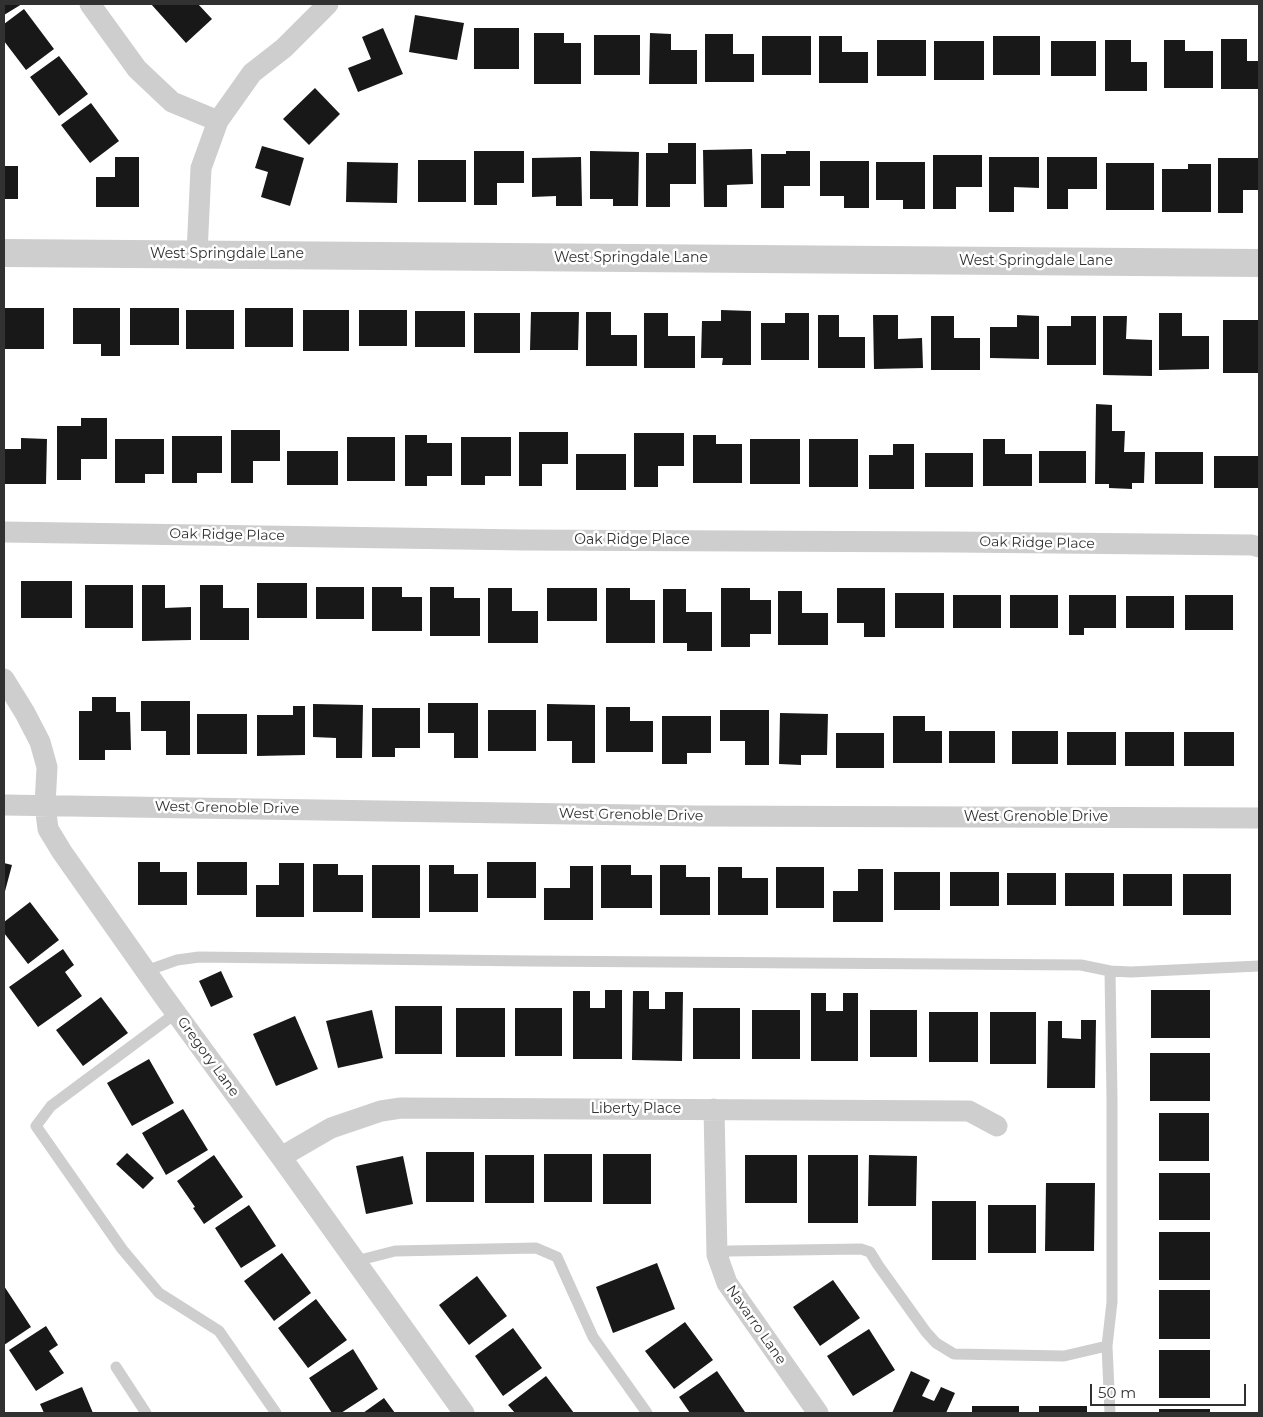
<!DOCTYPE html>
<html>
<head>
<meta charset="utf-8">
<style>
	body { margin:0 }
	#map { position:relative; width:1263px; height:1417px; overflow:hidden; background:#fff; font-family:Montserrat,sans-serif }
	canvas { display:block }
	.frame { position:absolute; inset:0; border:5px solid #313131; pointer-events:none }
	.scale { position:absolute; left:1090px; top:1384px; width:156px; height:22px; box-sizing:border-box; border:2px solid #313131; border-top:0; padding-left:6px; font-size:15px; line-height:18px; white-space:nowrap; color:#313131; -webkit-text-stroke:4px #fff; paint-order:stroke }
</style>
</head>
<body>
<div id="map">
<canvas width="1263" height="1417"></canvas>
<div class="frame"></div>
<div class="scale">50 m</div>
</div>
<script>
const ctx = document.querySelector('canvas').getContext('2d');
ctx.lineJoin = 'round';
function paint(path, color) {
  ctx.fillStyle = color;
  ctx.fill(path, 'evenodd');
}
function toPath(rows) {
  const path = new Path2D();
  for (const r of rows) {
    path.moveTo(r[0], r[1]);
    for (let i = 2; i < r.length; i += 2) path.lineTo(r[i], r[i + 1]);
  }
  return path;
}
function strokePath(path, color, width, dash) {
  ctx.strokeStyle = color;
  ctx.lineWidth = width;
  ctx.lineCap = dash ? 'butt' : 'round';
  ctx.setLineDash(dash || []);
  ctx.stroke(path);
}
function write(font, color, halo, rows, align = 'center') {
  ctx.font = font + ' Montserrat,sans-serif';
  ctx.lineWidth = 5;
  ctx.setLineDash([]);
  ctx.textBaseline = 'middle';
  ctx.strokeStyle = halo;
  ctx.fillStyle = color;
  for (const [text, x, y, turn = 0] of rows) {
    ctx.save();
    ctx.translate(x, y);
    ctx.rotate((+turn || 0) * Math.PI / 180);
    ctx.textAlign = isNaN(turn) ? turn : align;
    if (halo) ctx.strokeText(text, 0, 0);
    ctx.fillText(text, 0, 0);
    ctx.restore();
  }
}
paint(toPath([
	[4,4,22,4,4,15],
	[151,4,198,4,212,19,186,43],
	[24,9,54,49,26,70,4,41,4,24],
	[415,15,464,23,457,60,409,52],
	[383,28,403,74,358,92,348,68,371,59,362,37],
	[474,28,519,28,519,69,474,69],
	[534,33,564,33,564,43,581,43,581,84,534,84],
	[650,33,671,34,671,50,697,50,697,84,649,84],
	[705,34,733,34,733,54,754,54,754,82,705,82],
	[594,35,640,35,640,75,594,75],
	[762,36,811,36,811,75,762,75],
	[819,36,842,36,842,52,868,52,868,83,819,83],
	[993,36,1040,36,1040,75,993,75],
	[1221,39,1247,39,1247,61,1259,61,1259,89,1221,89],
	[877,40,926,40,926,76,877,76],
	[1105,40,1131,40,1131,62,1147,62,1147,91,1105,91],
	[1164,40,1185,40,1185,51,1213,51,1213,88,1164,88],
	[934,41,984,41,984,80,934,80],
	[1051,41,1096,41,1096,76,1051,76],
	[59,56,88,94,59,116,30,77],
	[315,88,340,114,309,145,283,119],
	[91,103,119,141,90,163,61,125],
	[668,143,696,143,696,184,670,184,670,207,646,207,646,153,668,153],
	[262,146,304,158,290,206,261,197,268,172,255,168],
	[752,149,753,184,727,185,727,207,704,207,703,150],
	[474,151,524,151,524,183,497,183,497,205,474,205],
	[590,151,639,152,638,206,613,206,613,199,590,199],
	[786,151,810,151,810,186,784,186,784,208,761,208,761,154,786,154],
	[933,155,982,155,982,187,956,187,956,209,933,209],
	[115,157,139,157,139,207,96,207,96,177,115,177],
	[581,157,582,206,556,206,556,196,532,197,532,158],
	[989,157,1039,157,1039,188,1014,187,1014,212,989,212],
	[1047,157,1097,157,1097,189,1068,189,1068,209,1047,209],
	[1218,158,1259,158,1259,190,1243,190,1243,213,1218,213],
	[418,160,466,160,466,202,418,202],
	[820,161,869,161,869,208,844,208,844,196,820,196],
	[347,162,398,163,397,203,346,202],
	[876,162,925,162,925,209,903,209,903,200,876,200],
	[1106,163,1154,163,1154,210,1106,210],
	[1188,164,1211,164,1211,212,1162,212,1162,169,1188,169],
	[4,166,18,166,18,199,4,199],
	[4,308,44,308,44,349,4,349],
	[73,308,120,308,120,356,101,356,101,344,73,344],
	[130,308,179,308,179,345,130,345],
	[245,308,293,308,293,347,245,347],
	[186,310,234,310,234,349,186,349],
	[303,310,349,310,349,351,303,351],
	[359,310,407,310,407,346,359,346],
	[721,310,751,311,751,365,722,365,723,358,701,358,702,321,721,321],
	[415,311,465,311,465,347,415,347],
	[531,312,579,312,578,350,530,350],
	[586,312,611,312,611,335,637,335,637,366,586,366],
	[474,313,520,313,520,353,474,353],
	[644,313,668,313,668,336,695,336,695,368,644,368],
	[785,313,809,313,809,360,761,360,761,323,785,323],
	[1159,313,1182,313,1182,336,1209,336,1209,369,1159,370],
	[818,315,839,315,839,337,865,337,865,368,818,368],
	[873,315,898,315,898,339,922,338,923,368,874,369],
	[1017,315,1039,316,1039,359,990,358,990,327,1017,327],
	[931,316,954,316,954,338,980,338,980,370,931,370],
	[1071,316,1096,316,1096,365,1047,365,1047,326,1071,326],
	[1103,316,1127,316,1126,339,1152,340,1152,376,1103,375],
	[1223,320,1259,320,1259,373,1223,373],
	[1096,404,1112,405,1112,431,1125,431,1124,452,1145,452,1144,483,1132,483,1132,489,1109,488,1109,484,1095,484],
	[81,418,107,418,107,459,81,459,81,480,57,480,57,426,81,426],
	[231,430,280,430,280,461,253,461,253,483,231,483],
	[519,432,568,432,568,464,542,464,542,486,519,486],
	[634,433,684,433,684,466,658,466,658,487,634,487],
	[405,435,427,435,427,443,452,443,452,476,427,476,427,486,405,486],
	[693,435,716,435,716,444,742,444,742,483,693,483],
	[172,436,222,436,222,473,197,473,197,483,172,483],
	[347,437,395,437,395,481,347,481],
	[461,437,511,437,511,476,485,476,485,485,461,485],
	[21,438,47,439,46,484,4,484,4,449,21,449],
	[115,439,164,439,164,474,145,474,145,483,115,483],
	[750,439,800,439,800,484,750,484],
	[809,439,858,439,858,487,809,487],
	[983,439,1005,439,1005,454,1032,454,1032,486,983,486],
	[893,444,914,444,914,489,869,489,869,455,893,455],
	[287,451,338,451,338,485,287,485],
	[1039,451,1086,451,1086,483,1039,483],
	[1155,452,1203,452,1203,484,1155,484],
	[925,453,973,453,973,487,925,487],
	[576,454,626,454,626,490,576,490],
	[1214,456,1259,456,1259,488,1214,488],
	[21,581,72,581,72,618,21,618],
	[257,583,307,583,307,618,257,618],
	[85,585,133,585,133,628,85,628],
	[142,585,165,585,165,608,191,607,191,640,142,641],
	[200,585,223,585,223,608,249,608,249,640,200,640],
	[316,587,364,587,364,619,316,619],
	[372,587,402,587,402,597,422,597,422,631,372,631],
	[430,587,454,587,454,598,480,598,480,636,430,636],
	[488,588,512,588,512,611,538,611,538,643,488,643],
	[547,588,597,588,597,621,547,621],
	[606,588,630,588,630,600,655,600,655,643,606,643],
	[721,588,750,588,750,600,771,600,771,634,750,634,750,647,721,647],
	[837,588,885,588,885,637,864,637,864,623,837,623],
	[663,589,686,589,686,612,712,612,712,651,687,651,687,643,663,643],
	[778,591,802,591,802,613,828,613,828,645,778,645],
	[895,593,944,593,944,628,895,628],
	[953,595,1001,595,1001,628,953,628],
	[1010,595,1058,595,1058,628,1010,628],
	[1069,595,1116,595,1116,628,1084,628,1084,635,1069,635],
	[1185,595,1233,595,1233,630,1185,630],
	[1126,596,1174,596,1174,628,1126,628],
	[92,697,116,697,116,712,130,712,131,750,105,750,105,760,79,760,79,711,92,711],
	[141,701,190,701,190,755,166,755,166,731,141,731],
	[428,703,478,703,478,758,454,758,454,733,428,733],
	[313,704,363,705,362,758,336,758,336,738,313,737],
	[547,704,595,705,595,763,572,763,572,741,547,741],
	[293,706,305,706,305,755,257,756,257,715,293,715],
	[606,707,630,707,630,721,653,721,653,752,606,752],
	[372,708,420,708,420,748,395,748,395,757,372,757],
	[488,710,536,710,536,751,488,751],
	[720,710,769,710,769,765,745,765,745,741,720,741],
	[780,713,828,714,827,755,801,755,801,765,779,764],
	[197,714,247,714,247,754,197,754],
	[662,716,711,716,711,753,687,753,687,764,662,764],
	[893,716,925,716,925,731,942,731,942,763,893,763],
	[949,731,995,731,995,763,949,763],
	[1012,731,1058,731,1058,764,1012,764],
	[1067,732,1116,732,1116,765,1067,765],
	[1125,732,1174,732,1174,766,1125,766],
	[1184,732,1234,732,1234,766,1184,766],
	[836,733,884,733,884,768,836,768],
	[138,862,160,862,160,872,187,872,187,905,138,905],
	[197,862,247,862,247,895,197,895],
	[487,862,536,862,536,898,487,898],
	[4,863,12,865,4,895],
	[279,863,304,863,304,917,256,917,256,885,279,885],
	[313,864,338,864,338,875,363,875,363,912,313,912],
	[372,865,420,865,420,918,372,918],
	[429,865,454,865,454,874,478,874,478,912,429,912],
	[601,865,631,865,631,875,652,875,652,908,601,908],
	[660,865,686,865,686,877,710,877,710,915,660,915],
	[570,866,593,866,593,920,544,920,544,888,570,888],
	[718,867,742,867,742,878,768,878,768,915,718,915],
	[776,867,824,867,824,908,776,908],
	[858,869,883,869,883,922,833,922,833,891,858,891],
	[894,872,940,872,940,910,894,910],
	[950,872,999,872,999,906,950,906],
	[1007,873,1056,873,1056,905,1007,905],
	[1065,873,1114,873,1114,906,1065,906],
	[1123,874,1172,874,1172,906,1123,906],
	[1183,874,1231,874,1231,915,1183,915],
	[30,902,59,940,28,964,4,933,4,922],
	[63,949,74,965,65,972,82,996,38,1027,9,987],
	[221,971,233,997,211,1007,199,981],
	[605,990,622,990,622,1059,573,1059,573,991,590,991,590,1008,605,1008],
	[1151,990,1210,990,1210,1038,1151,1038],
	[633,991,649,991,649,1009,665,1009,665,992,683,992,682,1061,632,1060],
	[811,993,826,993,826,1011,843,1011,843,993,858,993,858,1061,811,1061],
	[101,997,128,1033,83,1066,56,1030],
	[395,1006,442,1006,442,1054,395,1054],
	[456,1008,505,1008,505,1057,456,1057],
	[515,1008,562,1008,562,1056,515,1056],
	[693,1008,740,1008,740,1059,693,1059],
	[372,1010,383,1058,338,1068,326,1021],
	[752,1010,800,1010,800,1059,752,1059],
	[870,1010,917,1010,917,1057,870,1057],
	[929,1012,978,1012,978,1062,929,1062],
	[990,1012,1036,1012,1036,1064,990,1064],
	[295,1016,318,1069,276,1086,253,1034],
	[1081,1020,1096,1020,1095,1088,1047,1088,1048,1021,1062,1021,1062,1038,1081,1039],
	[1150,1053,1210,1053,1210,1101,1150,1101],
	[149,1059,174,1103,132,1126,107,1083],
	[183,1109,208,1150,166,1175,142,1133],
	[1159,1113,1209,1113,1209,1161,1159,1161],
	[426,1152,474,1152,474,1202,426,1202],
	[127,1153,154,1178,143,1189,116,1164],
	[544,1154,592,1154,592,1202,544,1202],
	[603,1154,651,1154,651,1204,603,1204],
	[214,1155,243,1197,204,1224,193,1208,195,1207,177,1181],
	[485,1155,534,1155,534,1203,485,1203],
	[745,1155,797,1155,797,1203,745,1203],
	[808,1155,858,1155,858,1223,808,1223],
	[869,1155,917,1156,916,1206,868,1206],
	[403,1156,413,1204,366,1214,356,1166],
	[1159,1173,1210,1173,1210,1220,1159,1220],
	[1046,1183,1095,1183,1094,1251,1045,1251],
	[932,1201,976,1201,976,1260,932,1260],
	[249,1205,276,1246,241,1268,215,1228],
	[988,1205,1036,1205,1036,1253,988,1253],
	[1159,1232,1210,1232,1210,1280,1159,1280],
	[282,1253,311,1293,274,1321,244,1281],
	[657,1263,675,1309,613,1333,596,1287],
	[477,1276,507,1316,469,1345,439,1305],
	[833,1280,860,1318,820,1346,793,1307],
	[4,1286,31,1327,4,1345],
	[1159,1290,1210,1290,1210,1339,1159,1339],
	[316,1299,347,1340,308,1368,278,1328],
	[685,1322,713,1360,674,1389,645,1351],
	[46,1326,58,1345,49,1351,64,1373,36,1391,9,1350],
	[513,1328,542,1368,503,1396,475,1356],
	[869,1329,895,1370,853,1396,827,1356],
	[353,1349,378,1389,341,1413,332,1413,309,1378],
	[1159,1350,1210,1350,1210,1398,1159,1398],
	[717,1371,745,1412,743,1413,690,1413,679,1397],
	[911,1371,930,1380,922,1396,934,1401,941,1387,955,1393,946,1413,892,1413],
	[546,1376,574,1413,515,1413,508,1405],
	[82,1387,93,1413,44,1413,40,1404],
	[384,1398,395,1413,363,1413],
	[972,1406,1019,1406,1019,1413,972,1413],
	[1039,1406,1087,1406,1087,1413,1039,1413],
	[1159,1409,1210,1409,1210,1413,1159,1413]
]), '#181818');
strokePath(toPath([
	[146,971,177,960,199,957,529,961,1081,965,1110,971],
	[176,1013,51,1106,36,1126,122,1249,159,1293,219,1331,276,1413],
	[717,1255,729,1251,861,1249,870,1252,878,1265,926,1332,936,1343,954,1354,1064,1356,1107,1346,1112,1302,1112,1099,1110,971,1131,972,1259,966],
	[356,1261,395,1251,536,1248,557,1257,593,1337,647,1413],
	[1107,1346,1110,1413],
	[116,1367,146,1413]
]), '#cecece', 11);
strokePath(toPath([
	[90,4,137,69,172,102,218,121],
	[197,254,201,168,218,121,252,73,284,48,328,4],
	[4,532,524,540,954,542,1252,545,1259,547],
	[4,679,25,713,40,742,47,767,45,805,48,829,62,852,162,994,281,1157,464,1413],
	[4,805,698,816,1259,818],
	[714,1109,717,1255,727,1283,818,1413],
	[281,1157,331,1128,381,1111,401,1108,969,1111,997,1126]
]), '#cecece', 21);
strokePath(toPath([
	[4,253,1259,263]
]), '#cecece', 28);
write('14px', '#313131', '#fff', [
	["West Springdale Lane",227,254],
	["West Springdale Lane",631,258],
	["West Springdale Lane",1036,261],
	["Oak Ridge Place",227,535,1],
	["Oak Ridge Place",632,540],
	["Oak Ridge Place",1037,543,1],
	["West Grenoble Drive",227,808,1],
	["West Grenoble Drive",631,815,1],
	["West Grenoble Drive",1036,817],
	["Gregory Lane",208,1057,54],
	["Liberty Place",636,1109],
	["Navarro Lane",756,1325,55]
]);
</script>
</body>
</html>
